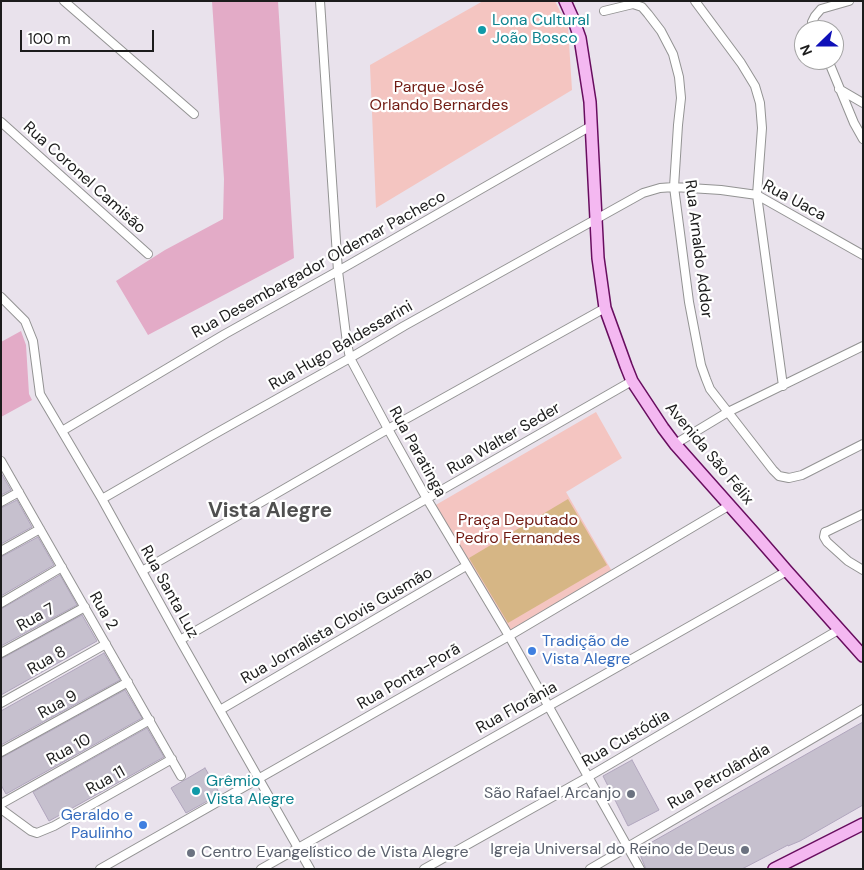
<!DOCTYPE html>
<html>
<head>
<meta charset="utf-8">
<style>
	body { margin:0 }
	#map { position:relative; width:864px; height:870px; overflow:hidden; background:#e9e2ec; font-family:"DM Sans",sans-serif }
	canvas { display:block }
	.frame { position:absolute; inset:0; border:2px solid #1c1c1c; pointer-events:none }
	.north { position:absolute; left:794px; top:20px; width:50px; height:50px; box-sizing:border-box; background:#fff; border:1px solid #a4a4a4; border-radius:50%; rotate:248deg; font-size:14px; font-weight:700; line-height:20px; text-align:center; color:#1c1c1c }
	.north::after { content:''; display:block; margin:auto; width:18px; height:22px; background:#0f10b8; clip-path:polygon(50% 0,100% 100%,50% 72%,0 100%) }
	.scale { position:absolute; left:20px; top:30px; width:134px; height:22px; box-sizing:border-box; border:2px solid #1c1c1c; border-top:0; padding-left:6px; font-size:15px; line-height:18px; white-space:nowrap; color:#1c1c1c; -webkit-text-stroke:4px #fff; paint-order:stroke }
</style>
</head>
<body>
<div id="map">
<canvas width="864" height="870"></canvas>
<div class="frame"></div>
<div class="north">N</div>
<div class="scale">100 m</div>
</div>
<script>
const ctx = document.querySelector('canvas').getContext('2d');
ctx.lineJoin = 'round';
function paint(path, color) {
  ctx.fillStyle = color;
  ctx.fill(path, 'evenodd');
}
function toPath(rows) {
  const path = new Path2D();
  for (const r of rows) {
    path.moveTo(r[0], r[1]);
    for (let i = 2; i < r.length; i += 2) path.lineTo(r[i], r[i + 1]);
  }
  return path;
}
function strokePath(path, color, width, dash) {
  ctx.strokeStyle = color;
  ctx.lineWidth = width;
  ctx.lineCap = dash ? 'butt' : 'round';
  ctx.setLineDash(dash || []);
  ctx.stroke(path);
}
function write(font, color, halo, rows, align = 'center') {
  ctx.font = font + ' "DM Sans",sans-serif';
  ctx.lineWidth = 4.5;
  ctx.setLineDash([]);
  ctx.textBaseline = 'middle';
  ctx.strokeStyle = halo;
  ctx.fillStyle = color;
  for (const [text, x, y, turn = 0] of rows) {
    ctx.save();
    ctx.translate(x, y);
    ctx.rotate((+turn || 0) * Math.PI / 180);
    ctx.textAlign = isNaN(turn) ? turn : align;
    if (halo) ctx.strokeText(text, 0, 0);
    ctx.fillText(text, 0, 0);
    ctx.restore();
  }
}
paint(toPath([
	[212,1,278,1,294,258,148,335,116,281,165,250,223,219,224,179],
	[21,331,26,345,29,394,32,400,1,417,1,342]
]), '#e3abc7');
paint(toPath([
	[483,1,555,1,568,27,572,90,376,208,370,65],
	[596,412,622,458,566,492,613,573,509,632,434,506]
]), '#f4c5c1');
paint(toPath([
	[568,499,607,565,508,623,469,558]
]), '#d6b685');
const building = toPath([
	[1,473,11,490,1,495,1,473],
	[17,500,32,527,1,544,1,508,17,500],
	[38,537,54,565,1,596,1,557,38,537],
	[60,575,77,605,1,646,1,609,60,575],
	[82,615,97,641,1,695,1,659,82,615],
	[104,653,120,680,1,745,1,711,104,653],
	[125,690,142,718,6,794,1,785,1,758,125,690],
	[863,722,863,805,800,841,788,846,788,845,742,869,646,869,641,857,641,851,645,846,863,722],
	[147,728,164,757,49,821,33,792,147,728],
	[632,760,659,810,628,826,603,776,632,760],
	[205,768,220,794,186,813,171,788,205,768]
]);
paint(building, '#c6c0ce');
strokePath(building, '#b0a5bd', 1);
const street = toPath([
	[64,1,194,114],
	[320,1,338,271,347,343,350,358,388,429,427,499,509,636,640,869],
	[695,1,741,63,755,86,760,103,762,128,757,195,783,386],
	[604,11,633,4,642,7,648,14,661,31,673,54,679,77,681,98,678,125,674,187,689,302,701,365,706,379,710,389,773,470,779,476,789,478,802,475,863,444],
	[814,30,812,22,815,16,821,9,849,1],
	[828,60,854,123,863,139],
	[839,89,863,103],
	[1,122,148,254],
	[1,297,25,321,33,341,40,394,102,499,180,640,310,869],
	[62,431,225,334,338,271,591,126],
	[675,444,728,412,863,346],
	[1,461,181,776],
	[102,499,211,436,350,358,404,326,643,193,660,188,674,187,721,190,757,195,863,255],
	[1,502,19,492],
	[863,514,828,531,825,532,824,537,827,542,848,561,863,570],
	[1,551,40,529],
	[142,571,388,429,605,308],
	[1,603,62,567],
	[180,640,632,381],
	[1,653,85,607],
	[1,703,106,644],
	[220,710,466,566],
	[1,752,128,682],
	[1,804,150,720],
	[1,809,31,831,37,833,54,826,172,759],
	[100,869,509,636,730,505],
	[261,869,787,571],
	[424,869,588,777,840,629],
	[590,869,863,709]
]);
const secondary = toPath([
	[565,1,574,21,580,38,590,102,598,258,605,308,626,366,632,381,663,428,675,444,754,533,787,571,863,656],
	[774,869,863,824]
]);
strokePath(street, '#939393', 10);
strokePath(secondary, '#680d5f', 14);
strokePath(street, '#fff', 8);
strokePath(secondary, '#f4b8f1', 11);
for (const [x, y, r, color] of [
	[482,30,5,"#0f9aa8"],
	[532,651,5,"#3f7fe0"],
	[196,791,5,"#0f9aa8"],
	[631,794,5,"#6b7280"],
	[143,825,5,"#3f7fe0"],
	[745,850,5,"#6b7280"],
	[191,853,5,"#6b7280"]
]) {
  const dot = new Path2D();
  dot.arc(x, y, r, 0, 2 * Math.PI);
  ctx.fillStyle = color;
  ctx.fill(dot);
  strokePath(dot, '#fff', 2);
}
write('16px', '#0d838f', '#fff', [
	["Lona Cultural",492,21],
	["João Bosco",492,39],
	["Grêmio",206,782],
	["Vista Alegre",206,800]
], 'left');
write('16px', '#701b13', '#fff', [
	["Parque José",439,88],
	["Orlando Bernardes",439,106],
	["Praça Deputado",518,521],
	["Pedro Fernandes",518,539]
]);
write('16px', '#1c1c1c', '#fff', [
	["Rua Coronel Camisão",84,178,42],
	["Rua Uaca",794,201,28],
	["Rua Arnaldo Addor",698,249,83],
	["Rua Desembargador Oldemar Pacheco",319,265,-29],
	["Rua Hugo Baldessarini",341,346,-30],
	["Rua Walter Seder",504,439,-30],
	["Rua Paratinga",417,452,61],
	["Avenida São Félix",709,454,50],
	["Rua Santa Luz",169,592,61],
	["Rua 2",103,611,60],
	["Rua 7",36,618,-29],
	["Rua Jornalista Clovis Gusmão",337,626,-30],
	["Rua 8",47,661,-30],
	["Rua Ponta-Porã",409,677,-30],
	["Rua 9",58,705,-29],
	["Rua Florânia",517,708,-29],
	["Rua Custódia",626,739,-30],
	["Rua 10",69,750,-29],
	["Rua Petrolândia",719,777,-30],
	["Rua 11",106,781,-29]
]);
write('16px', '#366cbe', '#fff', [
	["Tradição de",542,642],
	["Vista Alegre",542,660],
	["Geraldo e",133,816,"right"],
	["Paulinho",133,834,"right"]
], 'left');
write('16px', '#5b616d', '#fff', [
	["São Rafael Arcanjo",621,794],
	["Igreja Universal do Reino de Deus",735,850],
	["Centro Evangelístico de Vista Alegre",201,853,"left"]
], 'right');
write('bold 21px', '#4f4f4f', '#fff', [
	["Vista Alegre",270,511]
]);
</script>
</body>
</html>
